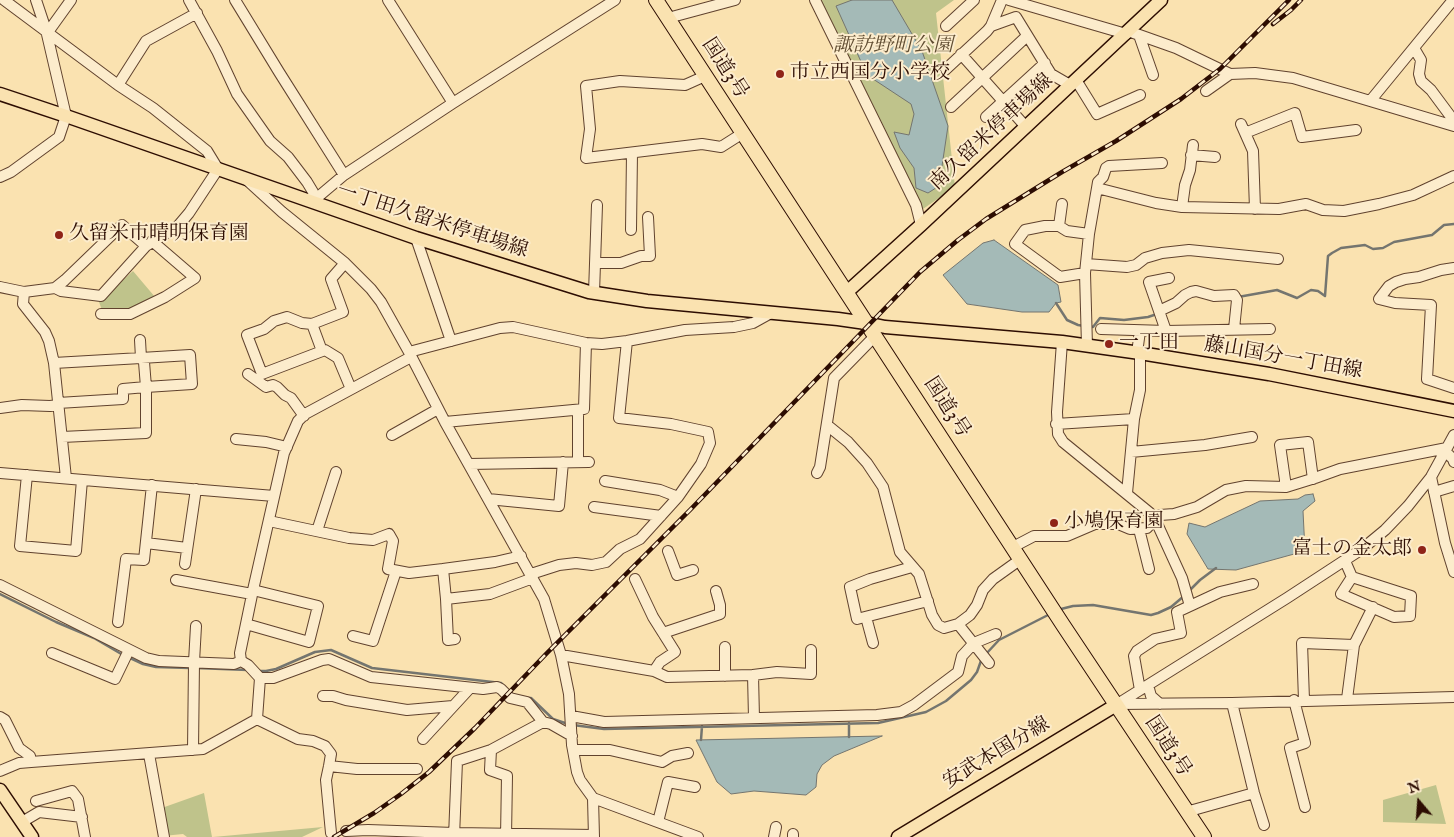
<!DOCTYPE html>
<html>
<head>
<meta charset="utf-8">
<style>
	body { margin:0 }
	#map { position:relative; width:1454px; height:837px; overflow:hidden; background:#fae2b0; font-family:"IM FELL English",serif }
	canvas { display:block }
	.north { position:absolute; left:1394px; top:777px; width:50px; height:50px; -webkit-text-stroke:4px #fceccc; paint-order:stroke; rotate:342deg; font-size:14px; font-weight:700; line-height:20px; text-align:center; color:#2d0d02 }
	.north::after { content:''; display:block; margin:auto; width:18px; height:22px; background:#2d0d02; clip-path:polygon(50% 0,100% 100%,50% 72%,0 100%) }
</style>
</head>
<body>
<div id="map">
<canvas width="1454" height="837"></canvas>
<div class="north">N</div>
</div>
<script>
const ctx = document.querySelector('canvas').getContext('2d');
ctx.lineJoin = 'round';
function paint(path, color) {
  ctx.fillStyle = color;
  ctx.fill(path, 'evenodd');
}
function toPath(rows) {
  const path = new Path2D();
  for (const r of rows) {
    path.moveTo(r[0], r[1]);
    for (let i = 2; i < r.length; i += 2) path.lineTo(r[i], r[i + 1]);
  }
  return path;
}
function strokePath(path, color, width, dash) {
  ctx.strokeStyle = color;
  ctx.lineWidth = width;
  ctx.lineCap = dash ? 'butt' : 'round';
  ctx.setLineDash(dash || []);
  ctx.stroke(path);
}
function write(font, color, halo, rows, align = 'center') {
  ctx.font = font + ' "IM FELL English","Noto Serif JP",serif';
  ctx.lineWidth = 4;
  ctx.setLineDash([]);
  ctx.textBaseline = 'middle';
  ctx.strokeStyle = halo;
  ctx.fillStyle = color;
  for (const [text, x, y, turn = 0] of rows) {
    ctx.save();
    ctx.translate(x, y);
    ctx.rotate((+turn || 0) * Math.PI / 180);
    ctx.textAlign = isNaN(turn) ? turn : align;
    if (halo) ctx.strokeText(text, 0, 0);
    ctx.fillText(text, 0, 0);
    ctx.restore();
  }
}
paint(toPath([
	[819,0,954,0,936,13,955,187,920,211],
	[133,271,155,297,128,311,102,310,99,302],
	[1436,785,1446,824,1383,822,1383,800],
	[204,793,212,837,187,837,183,834,163,836,159,809],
	[323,827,302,837,213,837]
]), '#bfc38b');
const water = toPath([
	[852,0,892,0,922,51,948,126,939,186,928,193,916,188,914,168,900,148,894,132,909,135,914,114,911,104,867,75,836,6,852,0],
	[994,240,1058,285,1061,302,1056,303,1049,312,1022,312,967,304,943,275,983,243,994,240],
	[1313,494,1315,501,1303,511,1305,551,1236,570,1208,569,1187,534,1189,523,1205,527,1260,501,1298,499,1305,495,1313,494],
	[882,736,834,756,822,765,817,774,816,787,806,795,754,791,731,794,717,782,696,740,882,736]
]);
paint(water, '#a4bab7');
strokePath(water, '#74756f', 1);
strokePath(toPath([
	[1238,297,1277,290,1297,298,1311,290,1318,291,1325,296,1328,256,1332,253,1341,248,1365,245,1373,249,1383,248,1394,242,1432,235,1444,225,1454,224],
	[1056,303,1067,320,1078,325,1084,326],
	[1089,326,1093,327,1100,318,1124,320,1148,317,1157,314],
	[1188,592,1200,580,1216,568],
	[0,594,56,622,94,638,123,655],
	[1057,610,1073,606,1093,605,1151,615,1158,613,1171,607,1184,596],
	[986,654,999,640,1050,614],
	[128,657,143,664,156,667,190,668],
	[196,668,248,670],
	[258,671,266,671,276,669,315,652,331,650,372,668,501,683,503,685],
	[528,698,531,698,553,719,568,724],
	[573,725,604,729,878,723,926,712,946,701,971,680,977,672,982,658],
	[849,737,849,723],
	[701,740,702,726]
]), '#74756f', 2.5);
const minor = toPath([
	[189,0,217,51,237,94,270,141,288,157,307,182,313,192,312,202],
	[235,0,279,72,344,175],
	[388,0,453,103],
	[815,0,916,205,921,225],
	[1009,0,1126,34],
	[668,18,735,0],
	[946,26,974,0],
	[991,26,1016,17,1051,74,1070,85],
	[1128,31,1176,48,1230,74,1255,73,1293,78,1454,126],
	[48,32,71,0],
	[1139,35,1153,75],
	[1414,48,1421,60,1419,74,1421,81,1431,90,1454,121],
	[961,54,1026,127],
	[945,70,987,31,991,26,1002,0],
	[705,76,685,85,620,81,586,86,590,129,586,158,702,144,721,147,743,133],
	[1076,80,1097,114,1140,95],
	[118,85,146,41,197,13],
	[1206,91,1230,74],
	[1371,100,1453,0],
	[951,107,1027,36],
	[986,117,1045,63],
	[1241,124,1253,151,1255,209],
	[1245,133,1295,113,1302,137,1356,130],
	[1191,155,1215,157],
	[0,177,11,172,59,137,66,116,46,30,36,0],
	[248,181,282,212,345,263,371,289,381,302,409,352,445,422,544,599,561,655,569,694,572,745,577,772,580,780,593,798,698,837],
	[1097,188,1098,182,1103,177,1106,168,1109,166,1162,163],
	[312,202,344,175,453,103,615,0],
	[1182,207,1185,185,1190,170,1193,145],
	[1059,226,1062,204],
	[631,230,632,153],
	[416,238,451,341],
	[345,263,331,279,343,312,312,324,302,323,287,317,274,321,264,329,247,335,262,374,325,350,338,358,351,389],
	[595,263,621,263,641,256,650,256,648,217],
	[1086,264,1127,267,1136,265,1145,258,1162,253,1189,250,1278,259],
	[1454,268,1441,270,1419,277,1405,279,1396,282,1389,286,1379,299,1395,303,1431,305,1427,379,1454,388],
	[1085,273,1060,277,1015,244,1025,230,1045,226,1059,226,1067,231,1089,234],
	[0,287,24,292,55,288,61,291,101,296,146,246,178,226,189,213,218,169,207,151,153,108,118,85,4,0],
	[55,288,65,280,122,225,146,246],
	[24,292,23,304,45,332,49,341,54,363,66,478],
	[594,293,597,205],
	[1159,311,1176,303,1185,295,1191,292,1196,291,1214,296,1234,295,1237,300,1234,329],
	[101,314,130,314,165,297,195,278,152,241],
	[312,324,322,351],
	[1101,329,1166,331,1270,329],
	[1166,331,1149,282,1169,278],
	[1062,342,1057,412,1058,434,1063,442,1150,513,1155,519,1182,578,1190,606],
	[1087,346,1085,273,1089,234,1097,188,1156,203,1182,207,1279,209,1306,204,1323,210,1344,211,1379,204,1413,195,1454,176],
	[409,352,500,328,513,327,586,343,602,344,627,341,685,330,734,327,753,323,771,313],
	[1137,353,1140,331],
	[54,363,141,358,190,355,192,384,146,387,144,362,141,358,140,340],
	[248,374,266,387,273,385,277,387,285,395,291,398,304,416],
	[58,403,123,399,123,389,146,387,146,433,62,437],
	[0,408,22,405,50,406,59,405],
	[578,410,578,462],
	[445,422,584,409,586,343],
	[1056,424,1134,419],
	[827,425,848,442,867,463,883,487,900,552,919,574,932,615,938,625,944,628,958,624,970,615,977,605,983,590,993,579,1021,559],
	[392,435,438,409],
	[236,439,266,442,287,447],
	[1445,451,1453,459,1454,462],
	[1131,452,1205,445,1252,437],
	[469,464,589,462],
	[0,473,274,496],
	[817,473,820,467,834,378,875,336],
	[27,475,20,546,76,551,82,480],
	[1431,477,1445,543,1454,572],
	[605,481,660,490,678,497],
	[1286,487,1280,445,1308,442,1313,479],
	[1434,492,1454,486],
	[1127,493,1134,419,1140,390,1140,353],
	[488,499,559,506,563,462],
	[594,507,661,516],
	[269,521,349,538,373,540,389,534,393,541,388,569,409,573,443,569,446,599,490,594,533,578],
	[1139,529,1149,569],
	[317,531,336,472],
	[146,543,187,548],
	[1013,547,1034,536,1067,536,1095,524,1118,524,1130,529,1147,528,1155,519,1160,515,1174,514,1197,507,1226,490,1246,486,1286,487,1315,478,1340,469,1447,448],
	[668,551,677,575,693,570],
	[1345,561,1352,577,1411,596,1410,616,1394,617,1341,594,1352,577],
	[185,564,196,489],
	[912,567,870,579,850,587,857,619,928,601],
	[443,569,495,562,521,556],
	[531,574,559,565,576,563,592,565,606,562,620,549,640,539,678,497,701,464,710,443,708,432,671,424,619,418,627,341],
	[176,580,252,594],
	[0,585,146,658,159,661,234,664,241,661],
	[446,599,448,640,455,639],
	[866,617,873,643],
	[118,622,126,559,144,560,152,485],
	[246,624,309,642,318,606,253,590],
	[958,624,989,663],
	[663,633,720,614,720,605,716,591],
	[353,636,373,641,396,571],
	[52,653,115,679,129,650],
	[561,655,654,671,660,662,675,652,653,617,635,579],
	[654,671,667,677,753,675,754,718],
	[753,675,777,672,811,674,811,650],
	[725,676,725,647],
	[260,678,273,678,322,660,329,659,371,677,483,689,497,687,501,689,510,698,527,702,543,722,551,724,572,736],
	[1148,685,1151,696,1160,704],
	[1140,690,1134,656,1137,651,1155,639,1181,633,1177,612,1220,592,1253,584],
	[323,696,333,696,346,700,407,710,453,706],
	[1347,699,1354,645,1373,607],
	[1294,700,1305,743,1290,748,1305,807],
	[1304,700,1302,643,1354,645],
	[1232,703,1254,793,1264,825],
	[1117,704,1232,703,1454,697],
	[1116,705,1287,598,1362,549,1385,530,1408,506,1431,477,1454,435],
	[571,716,604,722,877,715,901,712,914,705,958,672,962,656,974,643,996,634],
	[0,717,5,720,19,748,30,756,31,762],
	[257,719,260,678,248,665,241,661,240,653,253,590,284,453,298,421,305,414,411,357],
	[257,719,298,739,313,741,325,746,331,754,329,766,326,780,331,833],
	[423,739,470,688],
	[193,750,194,662,196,626],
	[491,750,490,770,507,776,506,837],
	[573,750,610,750,662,762,672,756,688,753],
	[149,754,164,837],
	[329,766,357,769,417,769],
	[0,771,19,763,31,762,203,749,257,719],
	[593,798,594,837],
	[36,801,72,791,78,799,85,837],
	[1186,812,1254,793],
	[22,822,39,812,82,817],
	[658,822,668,782,695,787],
	[346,831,368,830,454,833,594,835],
	[454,837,457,761,491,750,543,722],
	[774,837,776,827],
	[793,837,793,834]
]);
const major = toPath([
	[0,94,66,116,416,238,589,292,647,301,838,319,866,323,885,327,1062,342,1140,353,1269,374,1454,411],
	[847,292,921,225,1161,0],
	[0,790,32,837],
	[898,837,1116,705]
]);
const highway = toPath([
	[656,0,1063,625,1204,837]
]);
strokePath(minor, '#60422e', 12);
strokePath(major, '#2d0d02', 15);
strokePath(highway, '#2d0d02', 16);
strokePath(minor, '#fceccc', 10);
strokePath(major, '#fae2b0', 12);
strokePath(highway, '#fae2b0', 14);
const rail = toPath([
	[1273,24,1291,10,1301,0],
	[334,837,374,813,401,794,429,772,475,728,547,653,690,510,920,272,958,240,986,219,1062,172,1116,141,1181,99,1220,69,1289,0]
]);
strokePath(rail, '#2d0d02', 4.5);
strokePath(rail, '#fceccc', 2.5, [8]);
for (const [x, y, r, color] of [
	[780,74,5,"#8f2418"],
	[59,235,5,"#8f2418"],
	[1109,344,5,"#8f2418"],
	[1054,523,5,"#8f2418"],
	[1422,550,5,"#8f2418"]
]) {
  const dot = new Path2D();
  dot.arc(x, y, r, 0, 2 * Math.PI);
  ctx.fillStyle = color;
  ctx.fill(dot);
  strokePath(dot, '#fceccc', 2);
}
write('italic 20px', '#604d32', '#fceccc', [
	["諏訪野町公園",893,47]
]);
write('20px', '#2d0d02', '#fceccc', [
	["国道3号",724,69,57],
	["南久留米停車場線",992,133,-43],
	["一丁田久留米停車場線",432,222,18],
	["藤山国分一丁田線",1283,359,10],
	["国道3号",946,408,57],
	["国道3号",1167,747,57],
	["安武本国分線",997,754,-31]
]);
write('20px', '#2d0d02', '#fceccc', [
	["市立西国分小学校",790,74],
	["久留米市晴明保育園",69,235],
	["一丁田",1119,344],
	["小鳩保育園",1064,523],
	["富士の金太郎",1412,550,"right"]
], 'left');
</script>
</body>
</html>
